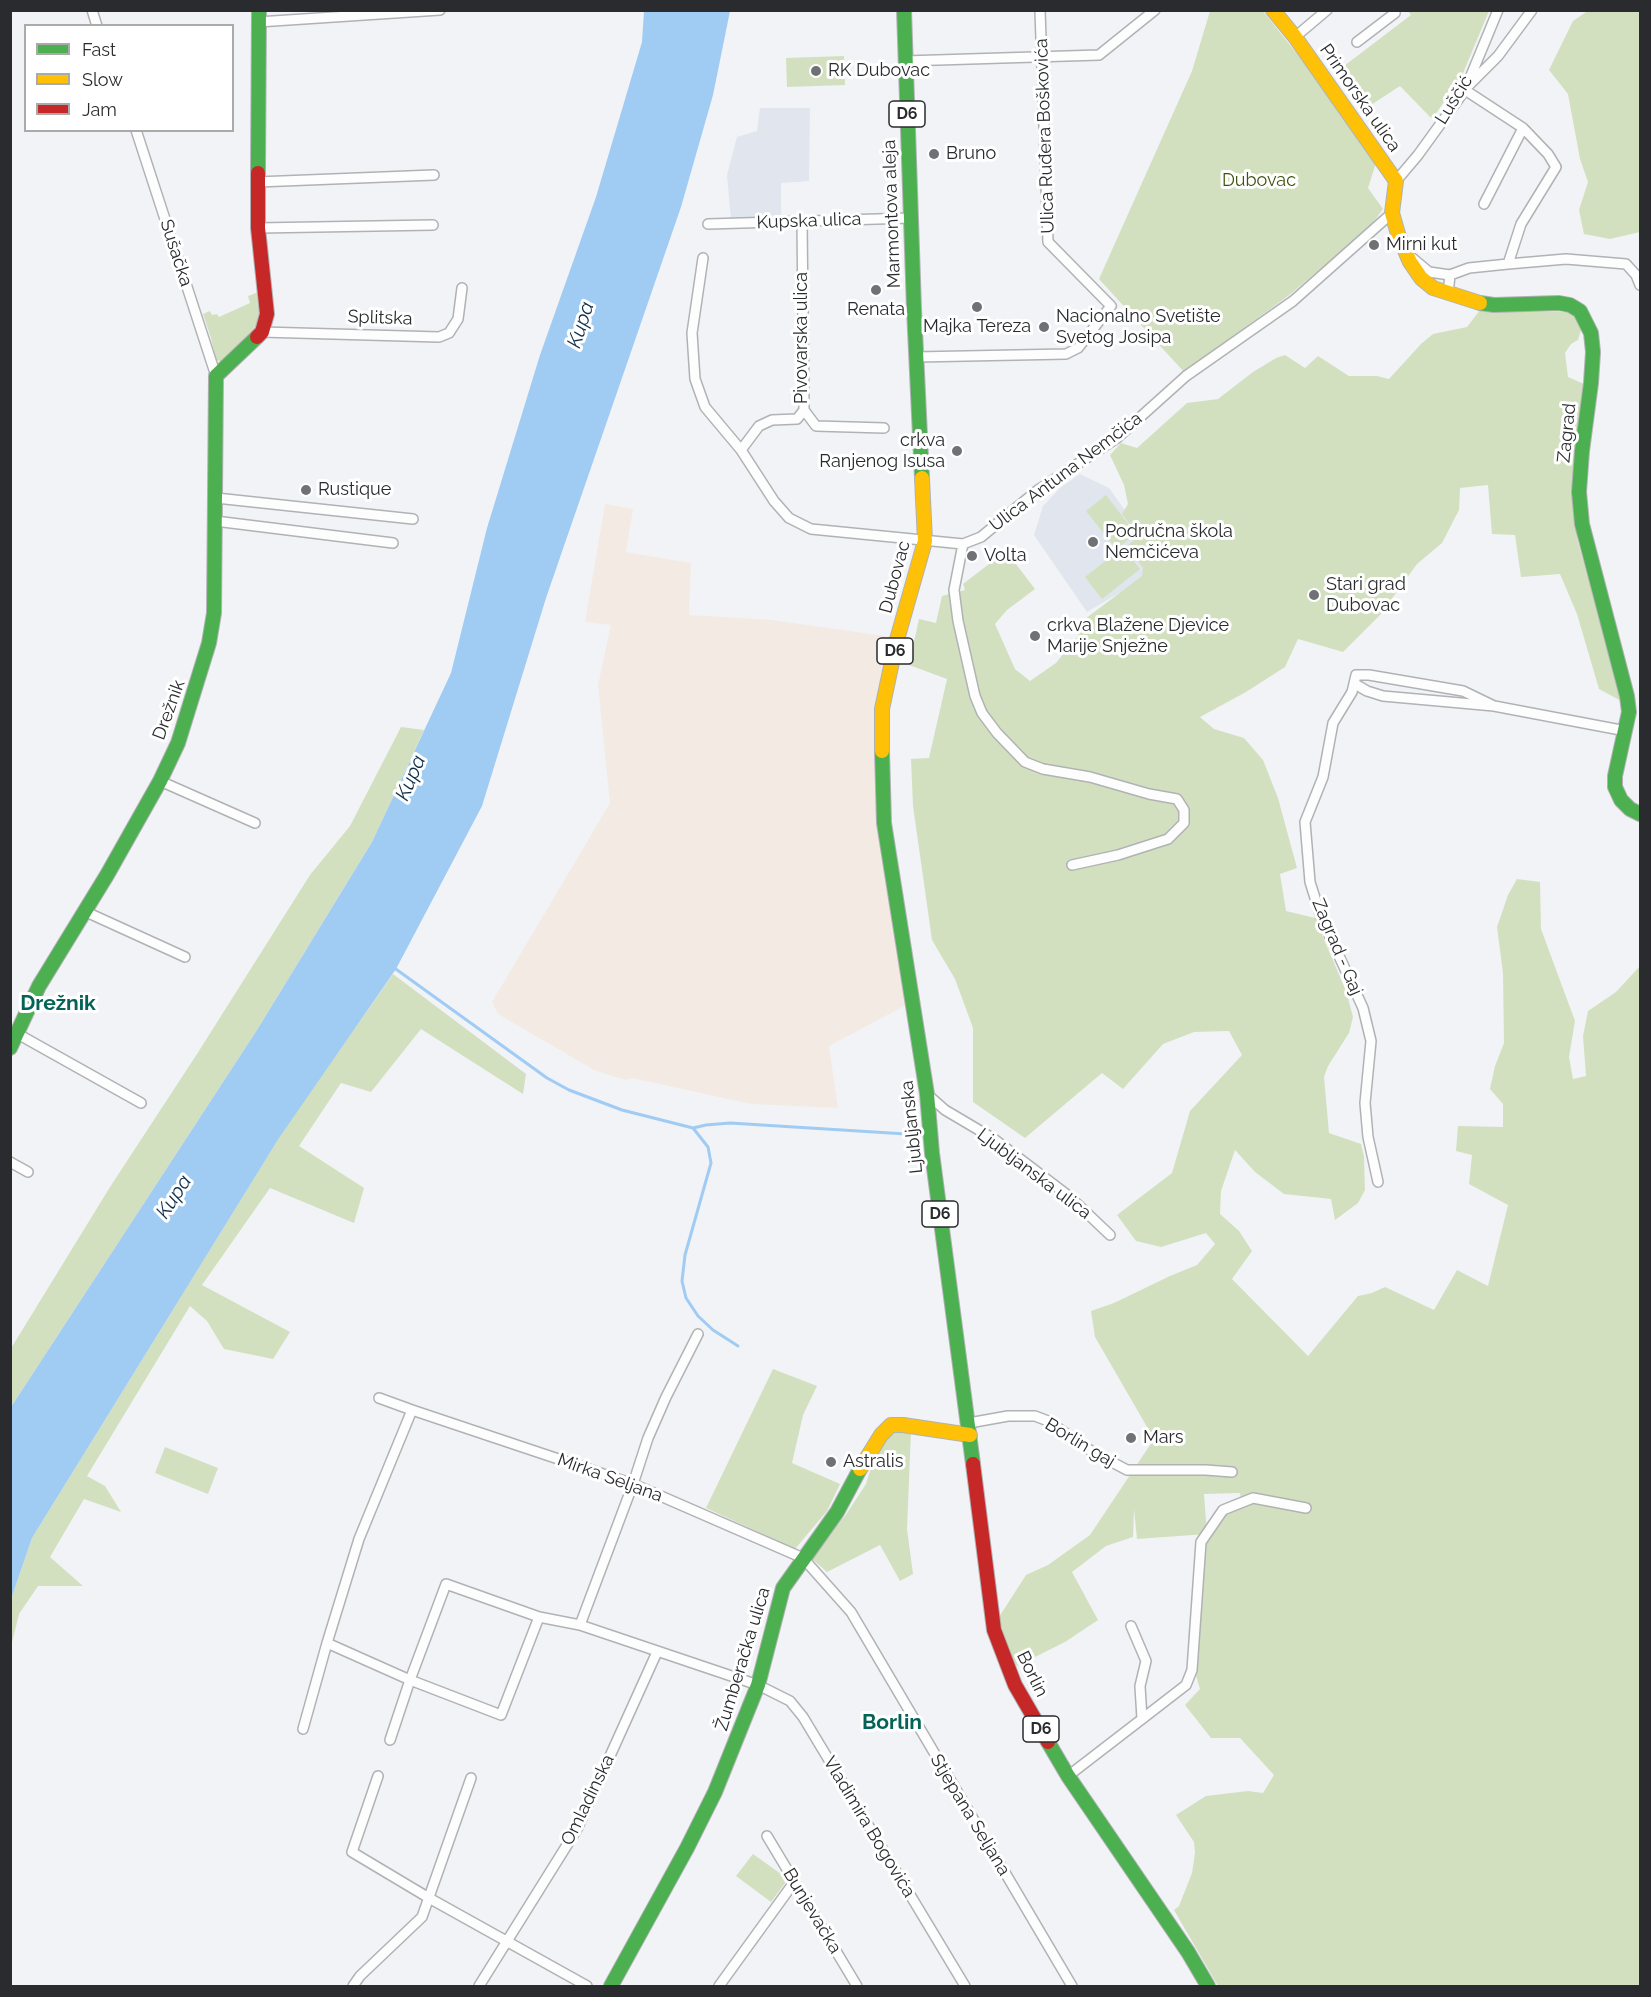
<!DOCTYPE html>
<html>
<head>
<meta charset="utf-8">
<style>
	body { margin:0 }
	#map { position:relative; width:1651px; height:1997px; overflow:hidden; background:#f1f3f7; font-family:Raleway,sans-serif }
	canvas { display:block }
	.frame { position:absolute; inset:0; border:12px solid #2a2b2e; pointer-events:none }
	.legend { position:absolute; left:24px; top:24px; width:210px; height:108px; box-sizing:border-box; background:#fff; border:2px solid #aaaaab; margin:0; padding:8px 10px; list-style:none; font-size:18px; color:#2a2b2e }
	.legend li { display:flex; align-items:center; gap:12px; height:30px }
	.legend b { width:30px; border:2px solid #aaaaab }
</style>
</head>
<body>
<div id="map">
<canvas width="1651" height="1997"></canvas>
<div class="frame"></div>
<ul class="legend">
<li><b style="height:8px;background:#4caf50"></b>Fast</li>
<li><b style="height:8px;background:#ffc107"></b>Slow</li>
<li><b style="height:8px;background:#c62828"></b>Jam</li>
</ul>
</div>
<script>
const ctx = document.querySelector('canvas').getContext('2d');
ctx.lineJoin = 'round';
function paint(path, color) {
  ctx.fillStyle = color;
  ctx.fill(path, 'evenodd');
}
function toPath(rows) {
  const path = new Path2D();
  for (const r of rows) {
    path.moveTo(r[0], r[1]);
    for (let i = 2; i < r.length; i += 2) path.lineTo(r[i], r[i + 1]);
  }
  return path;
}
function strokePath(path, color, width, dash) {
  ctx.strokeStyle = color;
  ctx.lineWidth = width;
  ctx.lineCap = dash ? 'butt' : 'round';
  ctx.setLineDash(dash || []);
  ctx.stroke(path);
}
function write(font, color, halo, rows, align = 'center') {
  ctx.font = font + ' Raleway,sans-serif';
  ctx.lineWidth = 6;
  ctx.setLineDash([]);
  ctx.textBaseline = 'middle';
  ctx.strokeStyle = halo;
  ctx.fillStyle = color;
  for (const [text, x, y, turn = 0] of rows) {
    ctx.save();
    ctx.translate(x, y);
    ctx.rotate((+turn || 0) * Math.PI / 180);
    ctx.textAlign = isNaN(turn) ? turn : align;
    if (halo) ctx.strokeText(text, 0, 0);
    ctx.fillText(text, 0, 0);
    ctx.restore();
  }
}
paint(toPath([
	[760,108,810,108,809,181,781,183,781,218,731,219,727,175,737,137,757,131],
	[1080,474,1109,488,1152,548,1153,573,1087,612,1034,535,1043,506,1060,488]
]), '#e1e5ee');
paint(toPath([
	[605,504,633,509,626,552,691,563,689,615,772,620,892,637,876,707,910,1003,829,1046,838,1108,751,1104,632,1078,625,1080,594,1070,498,1014,492,1002,610,803,598,685,611,625,585,622]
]), '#f3ebe3');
paint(toPath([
	[1589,10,1640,11,1640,232,1610,239,1584,234,1579,210,1588,182,1580,159,1568,94,1549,70,1573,21],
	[1210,11,1263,11,1332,98,1376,163,1368,188,1383,209,1370,227,1288,296,1184,372,1099,279,1192,71],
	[1408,11,1489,11,1461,78,1432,119,1400,86,1371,105,1344,66,1411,15],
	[844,56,845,85,787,87,786,58],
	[259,292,260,295,257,296,258,306,261,306,261,317,252,332,223,362,216,360,211,338,203,314,210,311,212,315,217,314,219,317,250,303,248,296],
	[1480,310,1571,312,1577,319,1581,330,1578,340,1571,344,1565,353,1568,377,1584,384,1574,483,1574,512,1578,542,1623,702,1599,689,1577,614,1560,574,1521,577,1515,535,1492,534,1488,485,1460,488,1459,510,1442,543,1417,564,1380,615,1343,652,1298,639,1285,667,1246,692,1200,717,1214,729,1244,738,1263,760,1278,798,1297,868,1280,874,1286,911,1315,918,1346,991,1353,1017,1349,1033,1328,1066,1324,1077,1329,1133,1361,1144,1364,1156,1365,1190,1358,1203,1335,1220,1331,1199,1284,1194,1255,1172,1235,1150,1221,1191,1220,1214,1239,1231,1252,1251,1232,1279,1308,1356,1358,1296,1372,1293,1385,1287,1434,1310,1457,1270,1488,1286,1508,1205,1469,1184,1472,1155,1456,1151,1458,1126,1503,1127,1503,1104,1490,1089,1495,1066,1504,1043,1503,973,1497,927,1508,895,1517,879,1540,882,1541,929,1575,1021,1569,1057,1573,1079,1586,1076,1583,1036,1588,1011,1616,992,1640,966,1640,1986,1218,1986,1174,1910,1179,1906,1192,1873,1195,1853,1194,1842,1176,1815,1206,1796,1248,1791,1263,1793,1274,1775,1240,1738,1211,1738,1185,1705,1200,1689,1195,1672,1201,1617,1197,1593,1205,1543,1223,1513,1241,1502,1240,1493,1204,1494,1207,1534,1137,1539,1134,1509,1133,1537,1106,1546,1072,1572,1098,1620,1065,1642,1017,1666,1007,1648,999,1617,1026,1575,1048,1565,1090,1535,1154,1439,1095,1337,1091,1311,1114,1303,1170,1276,1197,1265,1215,1244,1206,1233,1161,1247,1136,1241,1117,1215,1172,1173,1190,1111,1242,1055,1229,1031,1194,1032,1163,1044,1123,1089,1102,1073,1025,1138,973,1102,973,1028,955,979,932,940,913,806,911,759,929,758,947,679,909,665,919,619,936,623,942,596,965,590,963,584,1006,551,1035,589,1007,610,995,624,1015,669,1030,681,1056,663,1077,637,1085,619,1142,576,1143,568,1127,546,1139,536,1122,514,1128,504,1124,485,1110,455,1121,443,1137,448,1187,403,1218,399,1253,372,1276,358,1285,355,1305,368,1318,356,1349,376,1377,376,1389,379,1421,344,1433,334,1467,327],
	[1106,495,1136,534,1116,549,1086,511],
	[1123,547,1140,569,1102,599,1085,577],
	[401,727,424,730,372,842,257,1030,11,1407,10,1350,110,1187,197,1054,310,875,350,826],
	[393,974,526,1074,523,1094,421,1029,371,1092,341,1083,299,1146,364,1188,354,1223,270,1188,202,1285,290,1332,273,1359,224,1349,207,1321,190,1306,87,1476,105,1486,121,1512,84,1499,50,1557,83,1586,38,1586,19,1614,11,1646,11,1599,32,1538,285,1128],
	[773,1369,817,1386,803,1415,792,1463,840,1484,827,1511,795,1549,706,1508],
	[896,1430,911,1431,907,1529,913,1574,900,1581,880,1545,827,1572,811,1558,845,1516,866,1484,873,1461,884,1440],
	[165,1447,218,1468,208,1494,155,1473],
	[753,1854,788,1879,771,1902,736,1876]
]), '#d3e0bf');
paint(toPath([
	[644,11,730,11,713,95,681,207,546,598,482,806,396,969,279,1138,32,1538,11,1599,11,1407,257,1030,372,842,451,673,487,528,540,355,596,197,642,42]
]), '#a0cbf3');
strokePath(toPath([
	[393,967,547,1078,569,1090,622,1110,693,1128,708,1147,711,1163,685,1255,682,1281,686,1298,698,1316,713,1330,738,1346],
	[693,1128,706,1125,730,1123,922,1135]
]), '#a0cbf3', 3);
const street = toPath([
	[92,10,97,26],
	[258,22,440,10],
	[1295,37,1327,10],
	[1357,42,1395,13,1393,10],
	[905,61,1099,55,1155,10],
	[1468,86,1498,56,1532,10],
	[1465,90,1523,128,1548,154,1556,167,1521,224,1508,264,1566,259,1626,264,1636,275,1640,285],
	[136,130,216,376],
	[1396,181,1418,155,1465,90,1498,10],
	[257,182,434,175],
	[1484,204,1523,128],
	[708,224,911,218],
	[258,228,433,225],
	[1410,256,1429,272,1450,275],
	[703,258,692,333,695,379,705,407,741,450,774,501,789,518,811,529,963,544,981,537,1038,490,1117,438,1186,376,1293,301,1392,213],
	[1448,294,1450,275,1469,268,1508,264],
	[262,332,439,337,449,333,458,319,462,288],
	[916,357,1066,354,1078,348,1111,306,1048,242,1040,10],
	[804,410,816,426,884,428],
	[741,450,759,426,772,420,797,419,804,410,802,221],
	[216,498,413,519],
	[215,521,393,543],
	[963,544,954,590,958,621,975,696,982,713,997,733,1025,762,1043,769,1090,777,1149,794,1177,799,1184,810,1184,823,1168,839,1118,855,1072,865],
	[1355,684,1367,691,1383,696,1494,706,1626,731],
	[160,781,255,823],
	[84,911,185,957],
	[16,1033,141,1103],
	[927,1094,945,1110,994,1139,1070,1197,1110,1235],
	[10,1162,28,1172],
	[1378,1182,1368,1137,1365,1103,1371,1041,1363,1008,1321,917,1310,882,1305,822,1323,777,1333,723,1352,692,1356,675,1369,675,1463,691,1494,706],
	[379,1398,412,1410],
	[969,1423,1008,1416,1035,1416,1048,1421,1091,1451,1127,1470,1206,1470,1232,1472],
	[580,1625,633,1484,648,1438,666,1397,698,1334],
	[327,1643,410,1680,446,1584,539,1617,580,1625,758,1685,790,1701,803,1717,965,1986],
	[1142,1719,1186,1685,1192,1670,1201,1542,1223,1510,1253,1498,1306,1508],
	[303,1729,327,1643,359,1539,412,1410,633,1484,803,1558,851,1612,1072,1986],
	[390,1740,410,1680,501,1715,539,1617],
	[378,1776,352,1852,429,1898,587,1986],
	[1068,1776,1142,1719,1140,1686,1146,1661,1131,1626],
	[767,1836,857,1986],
	[353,1986,360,1976,422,1917,471,1778],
	[479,1986,577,1829,657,1652],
	[719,1986,795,1881]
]);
const fast = toPath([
	[904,10,914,309,922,478],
	[258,173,259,10],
	[1480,303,1494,305,1559,303,1570,305,1580,311,1591,333,1593,352,1591,383,1582,451,1579,492,1582,524,1627,696,1629,712,1615,776,1615,787,1621,800,1630,809,1640,814],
	[882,751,884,823,927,1094,932,1153,973,1464],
	[10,1048,39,986,107,875,160,781,178,743,209,643,214,613,216,376,257,337],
	[1048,1742,1068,1776,1188,1952,1208,1986],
	[611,1986,687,1848,715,1792,758,1685,783,1588,837,1512,860,1469]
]);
const slow = toPath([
	[1273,10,1295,37,1396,181,1392,213,1398,234,1410,262,1421,278,1433,288,1480,303],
	[882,751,882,709,896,643,925,541,922,478],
	[860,1469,881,1435,891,1425,903,1425,970,1435]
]);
const jam = toPath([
	[257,337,262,332,267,314,258,228,258,173],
	[973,1464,994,1630,1015,1685,1048,1742]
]);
strokePath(street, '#b0b2b4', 12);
strokePath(fast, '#b0b2b4', 16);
strokePath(slow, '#b0b2b4', 16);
strokePath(jam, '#b0b2b4', 16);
strokePath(street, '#fdfdfe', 9);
strokePath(fast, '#4caf50', 14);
strokePath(slow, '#ffc107', 14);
strokePath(jam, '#c62828', 14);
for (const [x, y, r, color] of [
	[816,71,6,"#707174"],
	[934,154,6,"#707174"],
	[1374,245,6,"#707174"],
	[876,290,6,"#707174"],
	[977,307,6,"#707174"],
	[1044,327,6,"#707174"],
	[957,451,6,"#707174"],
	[306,490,6,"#707174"],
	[1093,542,6,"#707174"],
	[972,556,6,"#707174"],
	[1314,595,6,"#707174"],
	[1035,636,6,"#707174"],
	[1131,1438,6,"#707174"],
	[831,1462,6,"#707174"]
]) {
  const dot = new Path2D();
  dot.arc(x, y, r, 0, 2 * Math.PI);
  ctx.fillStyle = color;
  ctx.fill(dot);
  strokePath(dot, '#fff', 2);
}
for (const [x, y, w] of [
	[907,114,36],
	[895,651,36],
	[940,1214,36],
	[1041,1729,36]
]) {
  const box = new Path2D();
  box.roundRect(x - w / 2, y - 13, w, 26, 4.5);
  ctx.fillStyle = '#fff';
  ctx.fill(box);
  strokePath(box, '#2a2b2e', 1.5);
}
write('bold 16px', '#2a2b2e', null, [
	["D6",907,114],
	["D6",895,651],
	["D6",940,1214],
	["D6",1041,1729]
]);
write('18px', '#2a2b2e', '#fff', [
	["RK Dubovac",828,71],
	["Bruno",946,154],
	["Mirni kut",1386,245],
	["Renata",876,310,"center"],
	["Nacionalno Svetište",1056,317],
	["Svetog Josipa",1056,338],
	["Majka Tereza",977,327,"center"],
	["crkva",945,441,"right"],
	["Ranjenog Isusa",945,462,"right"],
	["Rustique",318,490],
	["Područna škola",1105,532],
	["Nemčićeva",1105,553],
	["Volta",984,556],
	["Stari grad",1326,585],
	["Dubovac",1326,606],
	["crkva Blažene Djevice",1047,626],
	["Marije Snježne",1047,647],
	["Mars",1143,1438],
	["Astralis",843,1462]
], 'left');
write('18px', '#2a2b2e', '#fff', [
	["Primorska ulica",1360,98,55],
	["Luščić",1454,100,-58],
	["Ulica Ruđera Boškovića",1045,136,-92],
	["Marmontova aleja",892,214,-92],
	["Kupska ulica",809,221,-2],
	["Sušačka",176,253,72],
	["Splitska",380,318,2],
	["Pivovarska ulica",802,338,-90],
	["Zagrad",1567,433,-84],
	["Ulica Antuna Nemčića",1066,472,-37],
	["Dubovac",895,577,-75],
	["Drežnik",169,710,-70],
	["Zagrad - Gaj",1337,947,67],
	["Ljubljanska",912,1127,-96],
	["Ljubljanska ulica",1034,1174,37],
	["Borlin gaj",1080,1443,31],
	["Mirka Seljana",610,1478,20],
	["Žumberačka ulica",743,1659,-73],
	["Borlin",1032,1674,64],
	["Omladinska",588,1800,-64],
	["Stjepana Seljana",970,1815,59],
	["Vladimira Bogovića",869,1827,59],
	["Bunjevačka",812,1911,59]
]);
write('18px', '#3f520e', '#fff', [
	["Dubovac",1259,181]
]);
write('italic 20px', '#0e2e49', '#fff', [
	["Kupa",581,325,-72],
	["Kupa",411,778,-67],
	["Kupa",174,1197,-57]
]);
write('bold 21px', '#046356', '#fff', [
	["Drežnik",58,1004],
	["Borlin",892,1723]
]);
</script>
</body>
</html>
